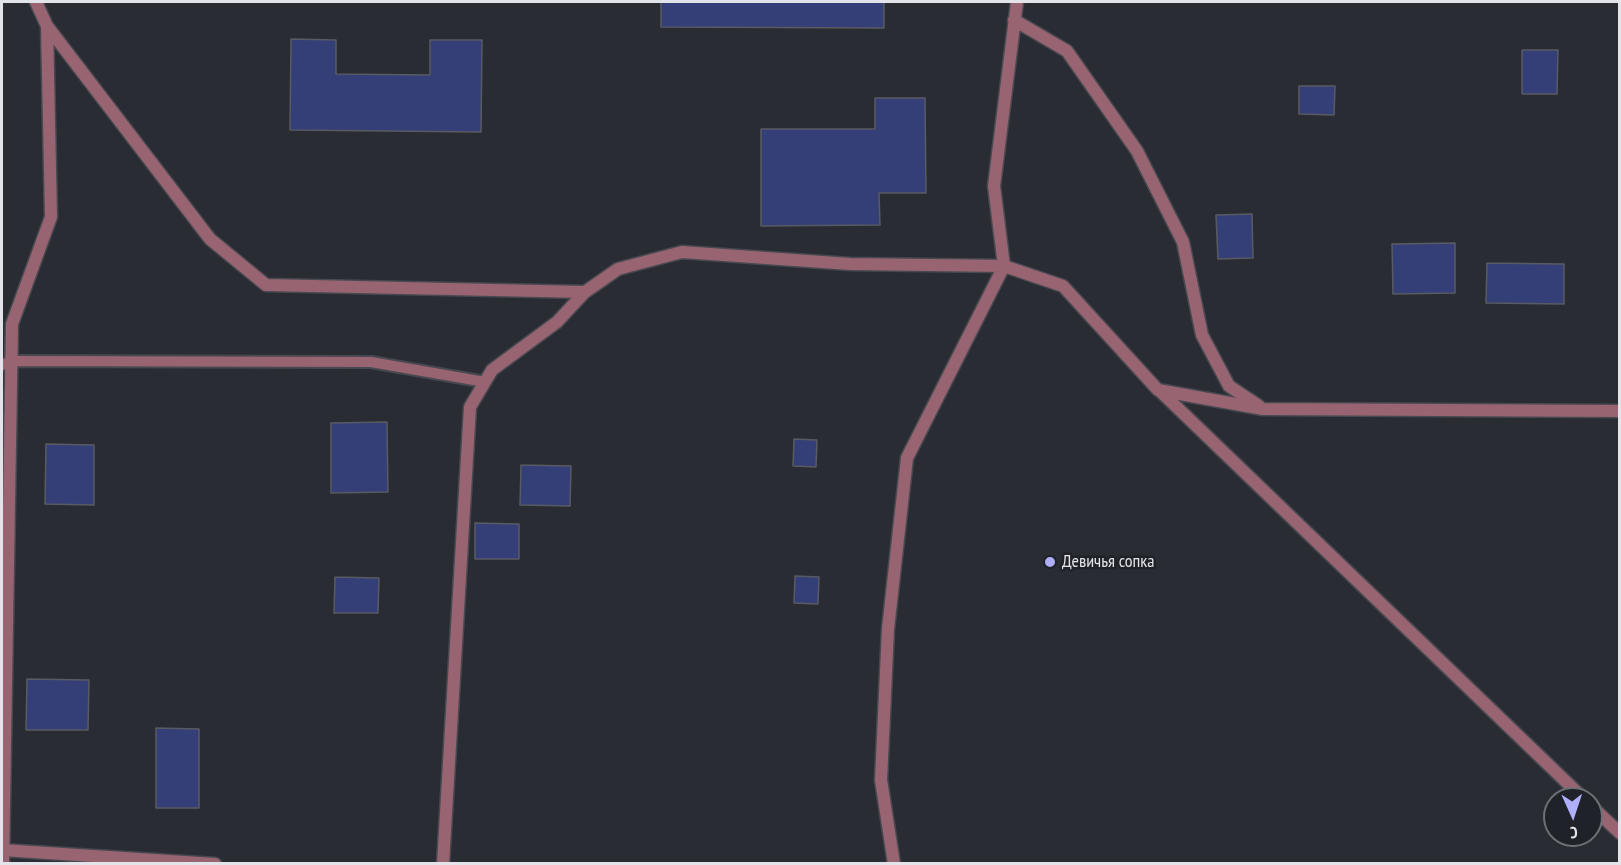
<!DOCTYPE html>
<html>
<head>
<meta charset="utf-8">
<style>
	body { margin:0 }
	#map { position:relative; width:1621px; height:865px; overflow:hidden; background:#2a2c33; font-family:"PT Sans Narrow",sans-serif }
	canvas { display:block }
	.frame { position:absolute; inset:0; border:3px solid #e3e4e9; pointer-events:none }
	.north { position:absolute; left:1543px; top:787px; width:60px; height:60px; box-sizing:border-box; background:#202229; border:2px solid #6e7076; border-radius:50%; rotate:177deg; font-size:16px; font-weight:700; line-height:24px; text-align:center; color:#e3e4e9 }
	.north::after { content:''; display:block; margin:auto; width:21px; height:27px; background:#afaefa; clip-path:polygon(50% 0,100% 100%,50% 72%,0 100%) }
</style>
</head>
<body>
<div id="map">
<canvas width="1621" height="865"></canvas>
<div class="frame"></div>
<div class="north">С</div>
</div>
<script>
const ctx = document.querySelector('canvas').getContext('2d');
ctx.lineJoin = 'round';
function paint(path, color) {
  ctx.fillStyle = color;
  ctx.fill(path, 'evenodd');
}
function toPath(rows) {
  const path = new Path2D();
  for (const r of rows) {
    path.moveTo(r[0], r[1]);
    for (let i = 2; i < r.length; i += 2) path.lineTo(r[i], r[i + 1]);
  }
  return path;
}
function strokePath(path, color, width, dash) {
  ctx.strokeStyle = color;
  ctx.lineWidth = width;
  ctx.lineCap = dash ? 'butt' : 'round';
  ctx.setLineDash(dash || []);
  ctx.stroke(path);
}
function write(font, color, halo, rows, align = 'center') {
  ctx.font = font + ' "PT Sans Narrow",sans-serif';
  ctx.lineWidth = 5;
  ctx.setLineDash([]);
  ctx.textBaseline = 'middle';
  ctx.strokeStyle = halo;
  ctx.fillStyle = color;
  for (const [text, x, y, turn = 0] of rows) {
    ctx.save();
    ctx.translate(x, y);
    ctx.rotate((+turn || 0) * Math.PI / 180);
    ctx.textAlign = isNaN(turn) ? turn : align;
    if (halo) ctx.strokeText(text, 0, 0);
    ctx.fillText(text, 0, 0);
    ctx.restore();
  }
}
const building = toPath([
	[661,2,884,2,884,28,661,27,661,2],
	[291,39,336,40,336,74,430,75,430,40,482,40,481,132,290,130,291,39],
	[1522,50,1558,50,1557,94,1522,94,1522,50],
	[1299,86,1335,86,1334,115,1299,114,1299,86],
	[875,98,925,98,926,193,879,193,880,225,761,226,761,129,875,129,875,98],
	[1252,214,1253,258,1218,259,1216,215,1252,214],
	[1455,243,1455,293,1393,294,1392,244,1455,243],
	[1487,263,1564,264,1564,304,1486,303,1487,263],
	[387,422,388,492,331,493,331,423,387,422],
	[794,439,817,440,816,467,793,466,794,439],
	[46,444,94,445,94,505,45,504,46,444],
	[521,465,571,466,570,506,520,505,521,465],
	[475,523,519,524,519,559,475,559,475,523],
	[795,576,819,577,818,604,794,603,795,576],
	[335,577,379,578,378,613,334,613,335,577],
	[27,679,89,680,88,730,26,730,27,679],
	[156,728,199,729,199,808,156,808,156,728]
]);
paint(building, '#353f77');
strokePath(building, '#595b63', 1.5);
const service = toPath([
	[2,365,12,361,371,362,485,382]
]);
const minor = toPath([
	[36,2,47,26,210,239,266,285,585,292,618,269,682,252,850,264,1004,266,1063,286,1158,390,1263,409,1620,411],
	[1014,20,1067,51,1137,151,1183,242,1202,335,1229,386,1259,406],
	[1159,390,1584,799],
	[1591,806,1620,833],
	[2,850,215,864],
	[3,864,12,324,51,217,47,26],
	[443,864,470,407,492,370,557,322,585,292],
	[894,864,881,780,888,629,907,458,1004,266,994,186,1017,2]
]);
strokePath(service, '#484950', 14);
strokePath(minor, '#484950', 15);
strokePath(service, '#986471', 10);
strokePath(minor, '#986471', 12);
for (const [x, y, r, color] of [
	[1050,562,6,"#afaefa"]
]) {
  const dot = new Path2D();
  dot.arc(x, y, r, 0, 2 * Math.PI);
  ctx.fillStyle = color;
  ctx.fill(dot);
  strokePath(dot, '#202229', 2);
}
write('18px', '#e3e4e9', '#202229', [
	["Девичья сопка",1062,562]
], 'left');
</script>
</body>
</html>
